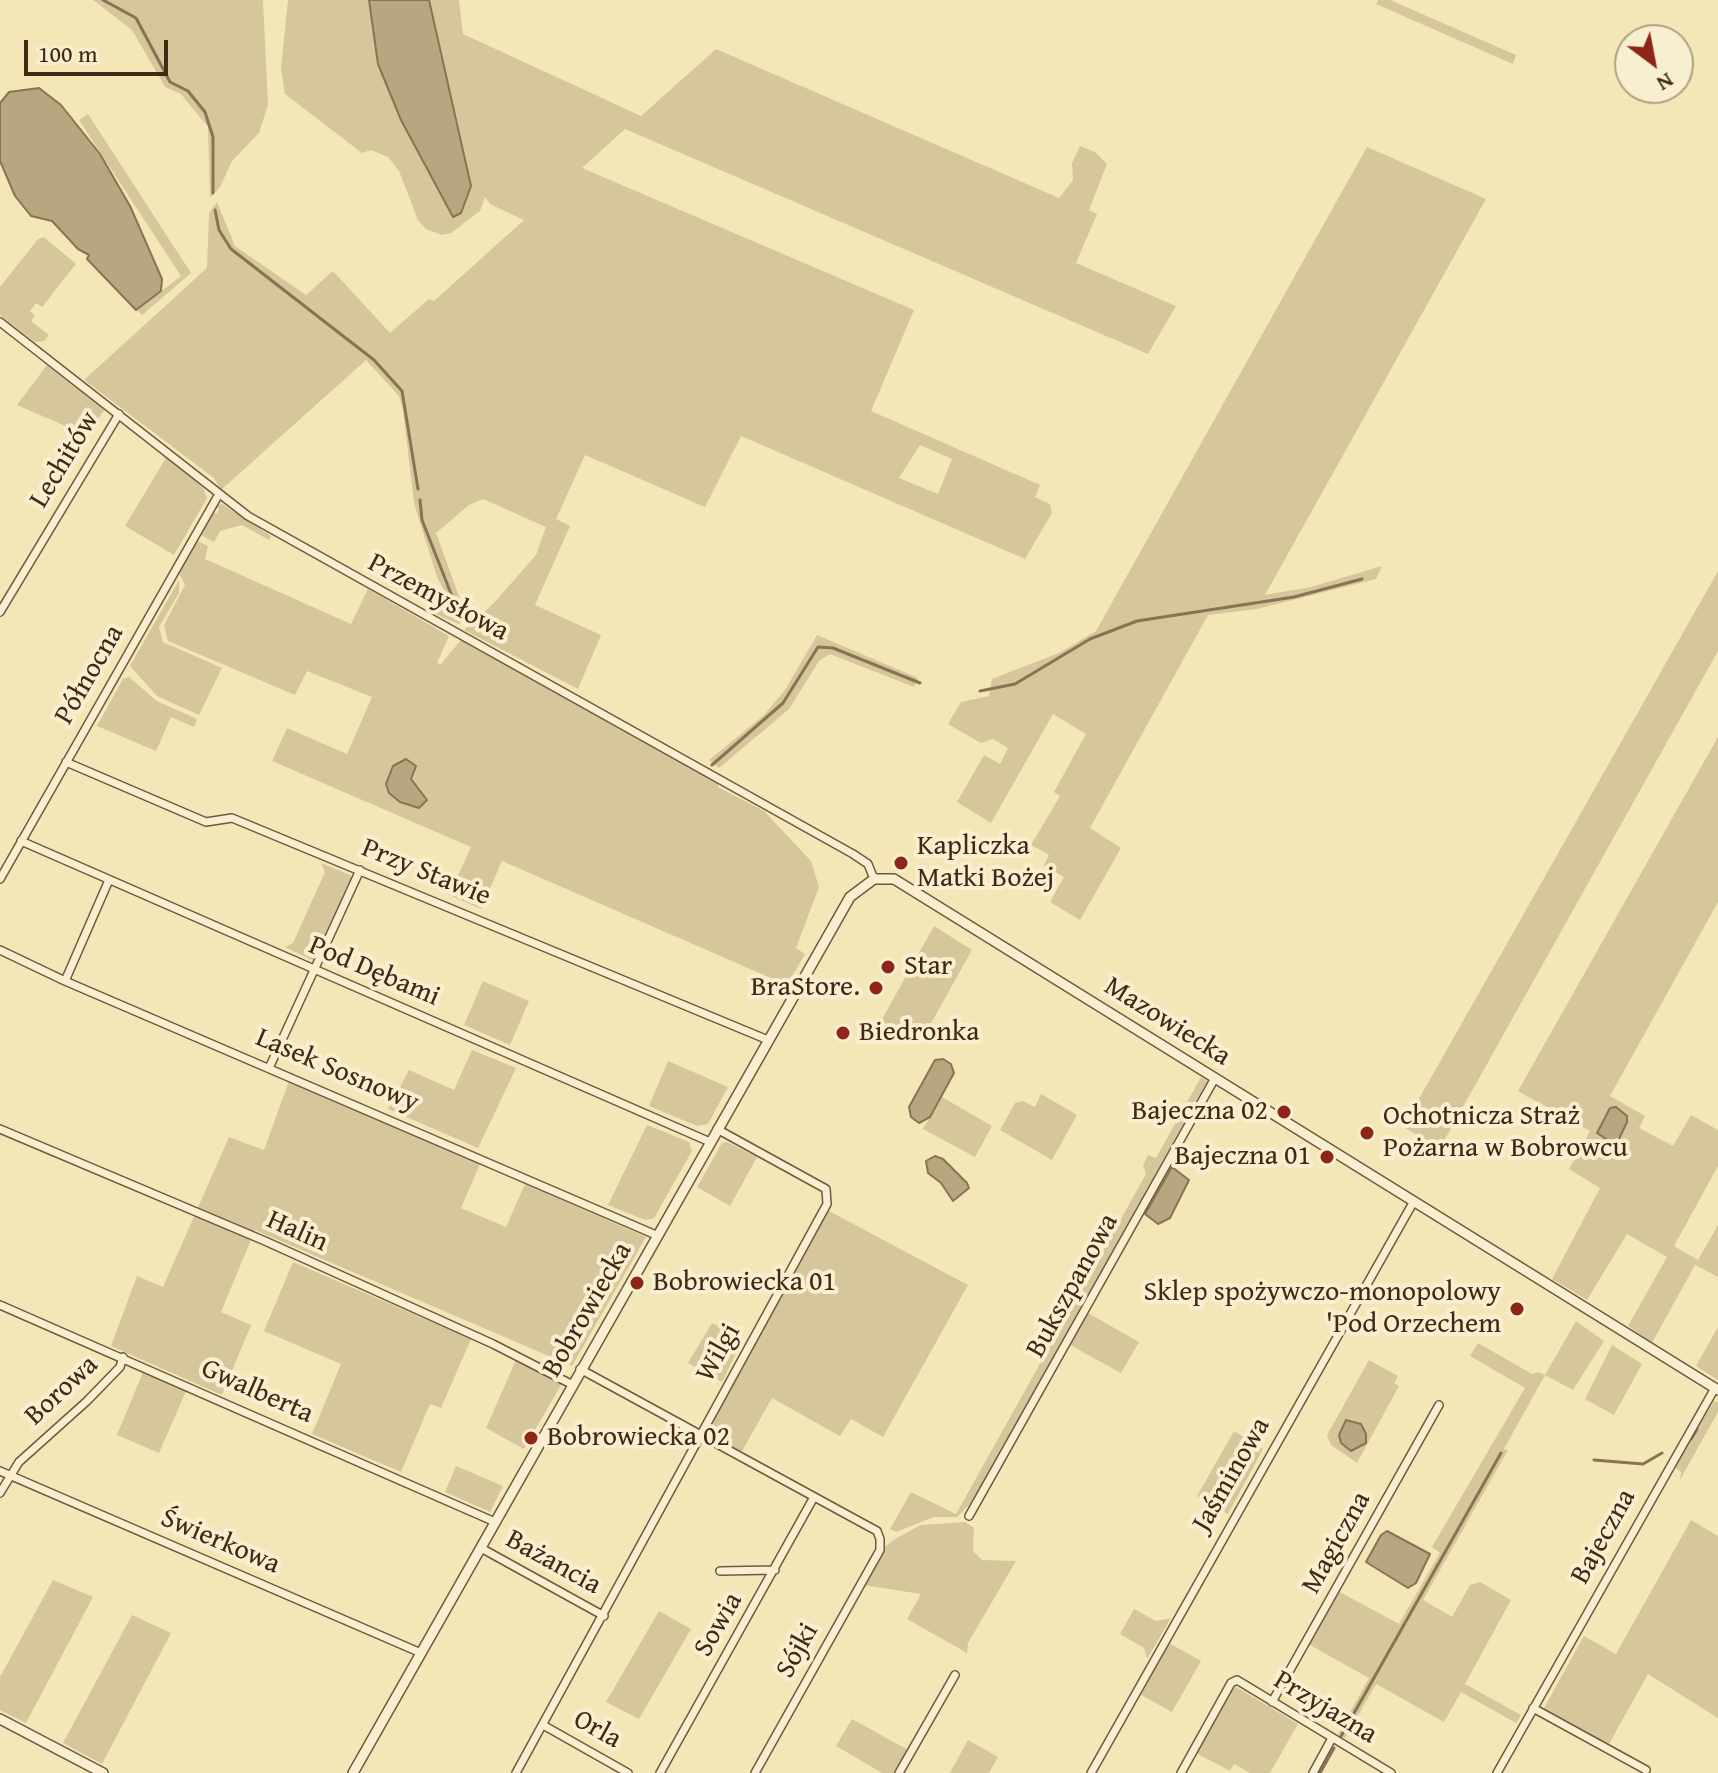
<!DOCTYPE html>
<html>
<head>
<meta charset="utf-8">
<style>
	body { margin:0 }
	#map { position:relative; width:1718px; height:1773px; overflow:hidden; background:#f4e7b7; font-family:"Gentium Book Plus",serif }
	canvas { display:block }
	.north { position:absolute; left:1614px; top:24px; width:80px; height:80px; box-sizing:border-box; background:#f8efd0; border:2px solid #b09f85; border-radius:50%; rotate:148deg; font-size:22px; font-weight:700; line-height:32px; text-align:center; color:#452715 }
	.north::after { content:''; display:block; margin:auto; width:28px; height:36px; background:#8f2418; clip-path:polygon(50% 0,100% 100%,50% 72%,0 100%) }
	.scale { position:absolute; left:24px; top:40px; width:144px; height:36px; box-sizing:border-box; border:4px solid #452715; border-top:0; padding-left:10px; font-size:24px; line-height:28px; white-space:nowrap; color:#452715; -webkit-text-stroke:6px #f8efd0; paint-order:stroke }
</style>
</head>
<body>
<div id="map">
<canvas width="1718" height="1773"></canvas>
<div class="north">N</div>
<div class="scale">100 m</div>
</div>
<script>
const ctx = document.querySelector('canvas').getContext('2d');
ctx.lineJoin = 'round';
function paint(path, color) {
  ctx.fillStyle = color;
  ctx.fill(path, 'evenodd');
}
function toPath(rows) {
  const path = new Path2D();
  for (const r of rows) {
    path.moveTo(r[0], r[1]);
    for (let i = 2; i < r.length; i += 2) path.lineTo(r[i], r[i + 1]);
  }
  return path;
}
function strokePath(path, color, width, dash) {
  ctx.strokeStyle = color;
  ctx.lineWidth = width;
  ctx.lineCap = dash ? 'butt' : 'round';
  ctx.setLineDash(dash || []);
  ctx.stroke(path);
}
function write(font, color, halo, rows, align = 'center') {
  ctx.font = font + ' "Gentium Book Plus",serif';
  ctx.lineWidth = 8;
  ctx.setLineDash([]);
  ctx.textBaseline = 'middle';
  ctx.strokeStyle = halo;
  ctx.fillStyle = color;
  for (const [text, x, y, turn = 0] of rows) {
    ctx.save();
    ctx.translate(x, y);
    ctx.rotate((+turn || 0) * Math.PI / 180);
    ctx.textAlign = isNaN(turn) ? turn : align;
    if (halo) ctx.strokeText(text, 0, 0);
    ctx.fillText(text, 0, 0);
    ctx.restore();
  }
}
paint(toPath([
	[93,0,263,0,268,105,259,133,232,161,220,187,210,198,208,127,181,94,165,87,132,30],
	[288,0,369,0,378,64,401,120,453,216,471,186,429,0,459,0,463,34,641,116,716,49,1059,198,1073,180,1072,163,1080,146,1095,152,1107,164,1089,210,1097,214,1076,263,1176,306,1148,354,625,129,582,168,914,310,871,411,1040,485,1035,497,1050,504,1052,513,1025,559,741,436,705,507,585,455,556,519,570,526,535,605,601,635,578,689,464,630,493,604,536,555,546,527,483,499,469,505,436,533,467,618,459,624,433,613,449,600,437,577,414,503,403,410,399,396,366,360,221,490,214,478,84,380,207,268,209,213,217,202,235,246,306,295,333,271,390,333,429,299,434,301,524,220,490,204,485,197,480,211,451,233,442,235,426,229,418,220,399,171,388,157,371,150,362,153,285,94,281,69],
	[920,445,952,459,938,494,899,478],
	[1378,0,1390,0,1516,55,1513,64,1376,4],
	[88,114,191,273,142,315,137,310,181,276,79,120],
	[1367,147,1486,199,1265,595,1311,587,1382,566,1376,579,1257,609,1208,615,1090,828,1121,848,1080,920,1050,902,1064,877,1044,865,1049,855,1031,845,1060,796,1054,792,1086,734,1053,714,991,823,957,802,984,755,1000,764,1008,748,993,739,981,743,948,724,961,702,989,696,992,679,1059,653,1096,631],
	[44,237,76,264,42,307,36,303,30,311,35,316,31,321,49,335,44,341,35,342,0,315,0,287,38,239],
	[47,365,105,409,86,435,17,405],
	[167,456,203,488,207,498,174,555,125,526],
	[222,504,271,536,269,540,242,525,220,531,214,542,201,535,212,512,217,514,219,509,215,506],
	[195,540,208,546,205,559,351,624,368,589,449,636,437,663,441,664,461,640,720,782,718,787,764,811,811,861,819,887,796,948,805,954,787,985,502,861,481,909,449,895,471,847,272,761,287,728,347,754,372,697,307,671,295,695,168,641,164,625,185,585,178,571],
	[1718,571,1718,651,1440,1148,1403,1127],
	[179,580,179,593,159,627,163,642,222,668,199,715,157,696,130,666],
	[817,635,918,678,914,687,830,654,819,661,789,709,719,768,709,760,763,716,785,690],
	[129,677,157,701,197,719,194,727,171,717,156,751,97,726,123,679],
	[1718,737,1718,902,1610,1096,1645,1116,1639,1128,1673,1146,1691,1115,1718,1130,1718,1166,1674,1246,1698,1260,1718,1225,1718,1277,1695,1265,1652,1343,1628,1326,1667,1257,1627,1234,1587,1300,1552,1279,1600,1188,1569,1169,1590,1131,1518,1091],
	[321,863,352,876,314,961,285,947,293,943,325,872],
	[934,926,972,950,920,1043,881,1021],
	[483,981,529,1001,510,1045,464,1025],
	[472,1050,516,1068,478,1148,388,1109,409,1070,454,1090],
	[668,1061,728,1087,708,1124,697,1126,649,1106],
	[1201,1077,1207,1081,973,1501,957,1517,934,1517,896,1532,890,1529,911,1492,956,1514,1146,1174,1143,1165,1148,1155,1156,1158],
	[289,1081,480,1164,461,1208,506,1227,525,1184,646,1237,572,1366,255,1230,221,1312,251,1325,222,1395,111,1346,137,1276,163,1287,229,1137,264,1150],
	[1041,1094,1077,1115,1052,1160,1000,1130,1015,1103,1023,1101,1035,1107],
	[942,1097,992,1126,975,1157,923,1129],
	[647,1125,689,1142,692,1151,654,1218,645,1220,608,1205],
	[727,1142,757,1157,730,1206,697,1187,722,1143],
	[827,1210,968,1285,883,1437,851,1419,840,1436,772,1398,741,1453,703,1432],
	[293,1262,471,1339,441,1408,430,1404,401,1472,312,1434,341,1364,264,1331],
	[1088,1313,1139,1342,1121,1373,1070,1345],
	[1576,1321,1604,1341,1573,1390,1545,1375,1504,1449,1508,1450,1423,1600,1452,1617,1470,1585,1480,1582,1511,1600,1465,1684,1521,1715,1516,1723,1461,1692,1444,1722,1376,1684,1345,1738,1338,1734,1369,1678,1308,1644,1338,1591,1399,1624,1440,1553,1432,1547,1525,1388,1470,1356,1478,1343,1532,1374,1538,1372,1545,1375],
	[712,1323,743,1339,722,1382,688,1363],
	[1718,1327,1718,1380,1696,1366],
	[1612,1345,1642,1364,1614,1415,1585,1399],
	[516,1360,550,1376,561,1385,524,1449,486,1428],
	[1369,1360,1398,1376,1394,1383,1399,1386,1357,1463,1331,1445,1327,1435],
	[143,1372,186,1391,159,1453,117,1435],
	[1714,1401,1718,1403,1718,1412,1680,1480,1681,1472,1674,1467],
	[1234,1431,1263,1449,1228,1514,1197,1496],
	[456,1466,503,1486,490,1512,445,1492],
	[1691,1520,1718,1536,1718,1718,1648,1674,1609,1744,1546,1711,1544,1708,1584,1636,1616,1654],
	[965,1522,974,1528,973,1551,982,1560,1016,1561,968,1643,967,1653,907,1619,921,1594,863,1585,882,1549,895,1539,921,1525],
	[53,1580,93,1597,26,1723,0,1710,0,1677],
	[1134,1609,1156,1621,1171,1618,1147,1659,1144,1648,1120,1634],
	[659,1611,691,1629,639,1719,606,1702],
	[132,1615,171,1633,102,1764,63,1743],
	[1169,1643,1201,1661,1172,1712,1141,1695],
	[1236,1687,1298,1724,1270,1773,1250,1773,1234,1764,1230,1771,1196,1753,1228,1692],
	[852,1719,908,1750,895,1773,882,1773,836,1746],
	[968,1740,998,1757,989,1773,950,1773]
]), '#d6c69b');
const water = toPath([
	[369,0,429,0,471,186,461,213,453,217,401,120,378,64,369,0],
	[39,88,61,105,100,154,130,206,162,279,161,291,136,310,87,259,89,255,78,249,52,221,31,216,15,196,0,161,0,103,9,92,39,88],
	[406,759,416,766,411,779,427,800,419,808,400,802,389,793,386,784,393,766,406,759],
	[943,1059,951,1064,954,1073,930,1117,919,1123,911,1117,909,1107,935,1060,943,1059],
	[1616,1107,1627,1116,1627,1122,1618,1141,1612,1143,1597,1133,1610,1108,1616,1107],
	[935,1156,943,1159,967,1183,969,1188,953,1201,941,1183,928,1173,926,1161,935,1156],
	[1172,1167,1189,1180,1170,1218,1158,1224,1145,1214,1172,1167],
	[1346,1420,1361,1424,1366,1434,1366,1443,1351,1451,1341,1443,1339,1435,1346,1420],
	[1387,1531,1430,1554,1416,1583,1408,1588,1366,1562,1381,1535,1387,1531]
]);
paint(water, '#b8a680');
strokePath(water, '#8a7355', 2);
strokePath(toPath([
	[103,0,136,18,170,82,188,91,205,112,213,137,213,193],
	[215,210,219,230,231,249,374,360,402,391,418,489],
	[420,500,422,520,461,619],
	[980,691,1015,684,1090,639,1137,621,1294,597,1362,579],
	[712,765,783,703,818,647,833,648,920,683],
	[1691,1439,1697,1429],
	[1594,1460,1643,1464,1662,1453],
	[1340,1738,1501,1453],
	[1320,1773,1334,1748]
]), '#8a7355', 3);
const minor = toPath([
	[0,322,248,516,853,854,868,864,874,879],
	[0,612,119,414],
	[66,762,206,822,232,818,768,1040],
	[21,841,710,1142],
	[0,879,219,494],
	[0,950,65,981,656,1235],
	[65,981,109,880],
	[270,1066,360,870],
	[0,1129,265,1241,493,1344,571,1384],
	[0,1305,495,1522],
	[580,1369,853,1518,877,1531,880,1539,880,1550,755,1773],
	[0,1471,421,1653],
	[0,1493,19,1462,87,1401,120,1367,123,1357],
	[969,1516,1215,1078],
	[481,1548,604,1616],
	[720,1571,775,1570],
	[1272,1702,1439,1405],
	[1533,1708,1646,1770],
	[543,1725,628,1773],
	[516,1773,827,1204,826,1189,717,1129],
	[660,1773,814,1497],
	[899,1773,955,1675],
	[1091,1773,1414,1201],
	[1181,1773,1231,1683,1237,1680,1391,1773],
	[1313,1773,1331,1740],
	[1497,1773,1715,1388]
]);
const tertiary = toPath([
	[0,1719,103,1773],
	[353,1773,850,897,874,879,894,879,1718,1390]
]);
strokePath(minor, '#71573e', 10);
strokePath(tertiary, '#71573e', 12);
strokePath(minor, '#f8efd0', 7);
strokePath(tertiary, '#f8efd0', 9);
for (const [x, y, r, color] of [
	[901,863,8,"#8f2418"],
	[888,967,8,"#8f2418"],
	[876,988,8,"#8f2418"],
	[843,1033,8,"#8f2418"],
	[1284,1112,8,"#8f2418"],
	[1367,1133,8,"#8f2418"],
	[1327,1157,8,"#8f2418"],
	[637,1283,8,"#8f2418"],
	[1517,1309,8,"#8f2418"],
	[531,1438,8,"#8f2418"]
]) {
  const dot = new Path2D();
  dot.arc(x, y, r, 0, 2 * Math.PI);
  ctx.fillStyle = color;
  ctx.fill(dot);
  strokePath(dot, '#f8efd0', 3);
}
write('28px', '#452715', '#f8efd0', [
	["Lechitów",65,460,-59],
	["Przemysłowa",438,598,28],
	["Północna",90,675,-60],
	["Przy Stawie",426,873,22],
	["Pod Dębami",374,972,23],
	["Mazowiecka",1167,1022,32],
	["Lasek Sosnowy",337,1071,23],
	["Halin",297,1232,24],
	["Bukszpanowa",1073,1286,-61],
	["Bobrowiecka",588,1310,-60],
	["Wilgi",719,1353,-61],
	["Borowa",62,1391,-43],
	["Gwalberta",257,1392,24],
	["Jaśminowa",1232,1475,-60],
	["Bajeczna",1604,1537,-61],
	["Świerkowa",220,1542,23],
	["Magiczna",1337,1543,-61],
	["Bażancia",553,1563,29],
	["Sowia",719,1625,-60],
	["Sójki",798,1651,-61],
	["Przyjazna",1325,1708,31],
	["Orla",597,1730,29]
]);
write('28px', '#452715', '#f8efd0', [
	["Kapliczka",917,847],
	["Matki Bożej",917,879],
	["Star",904,967],
	["BraStore.",860,988,"right"],
	["Biedronka",859,1033],
	["Bajeczna 02",1268,1112,"right"],
	["Ochotnicza Straż",1383,1117],
	["Pożarna w Bobrowcu",1383,1149],
	["Bajeczna 01",1311,1157,"right"],
	["Bobrowiecka 01",653,1283],
	["Sklep spożywczo-monopolowy",1501,1293,"right"],
	["'Pod Orzechem",1501,1325,"right"],
	["Bobrowiecka 02",547,1438]
], 'left');
</script>
</body>
</html>
